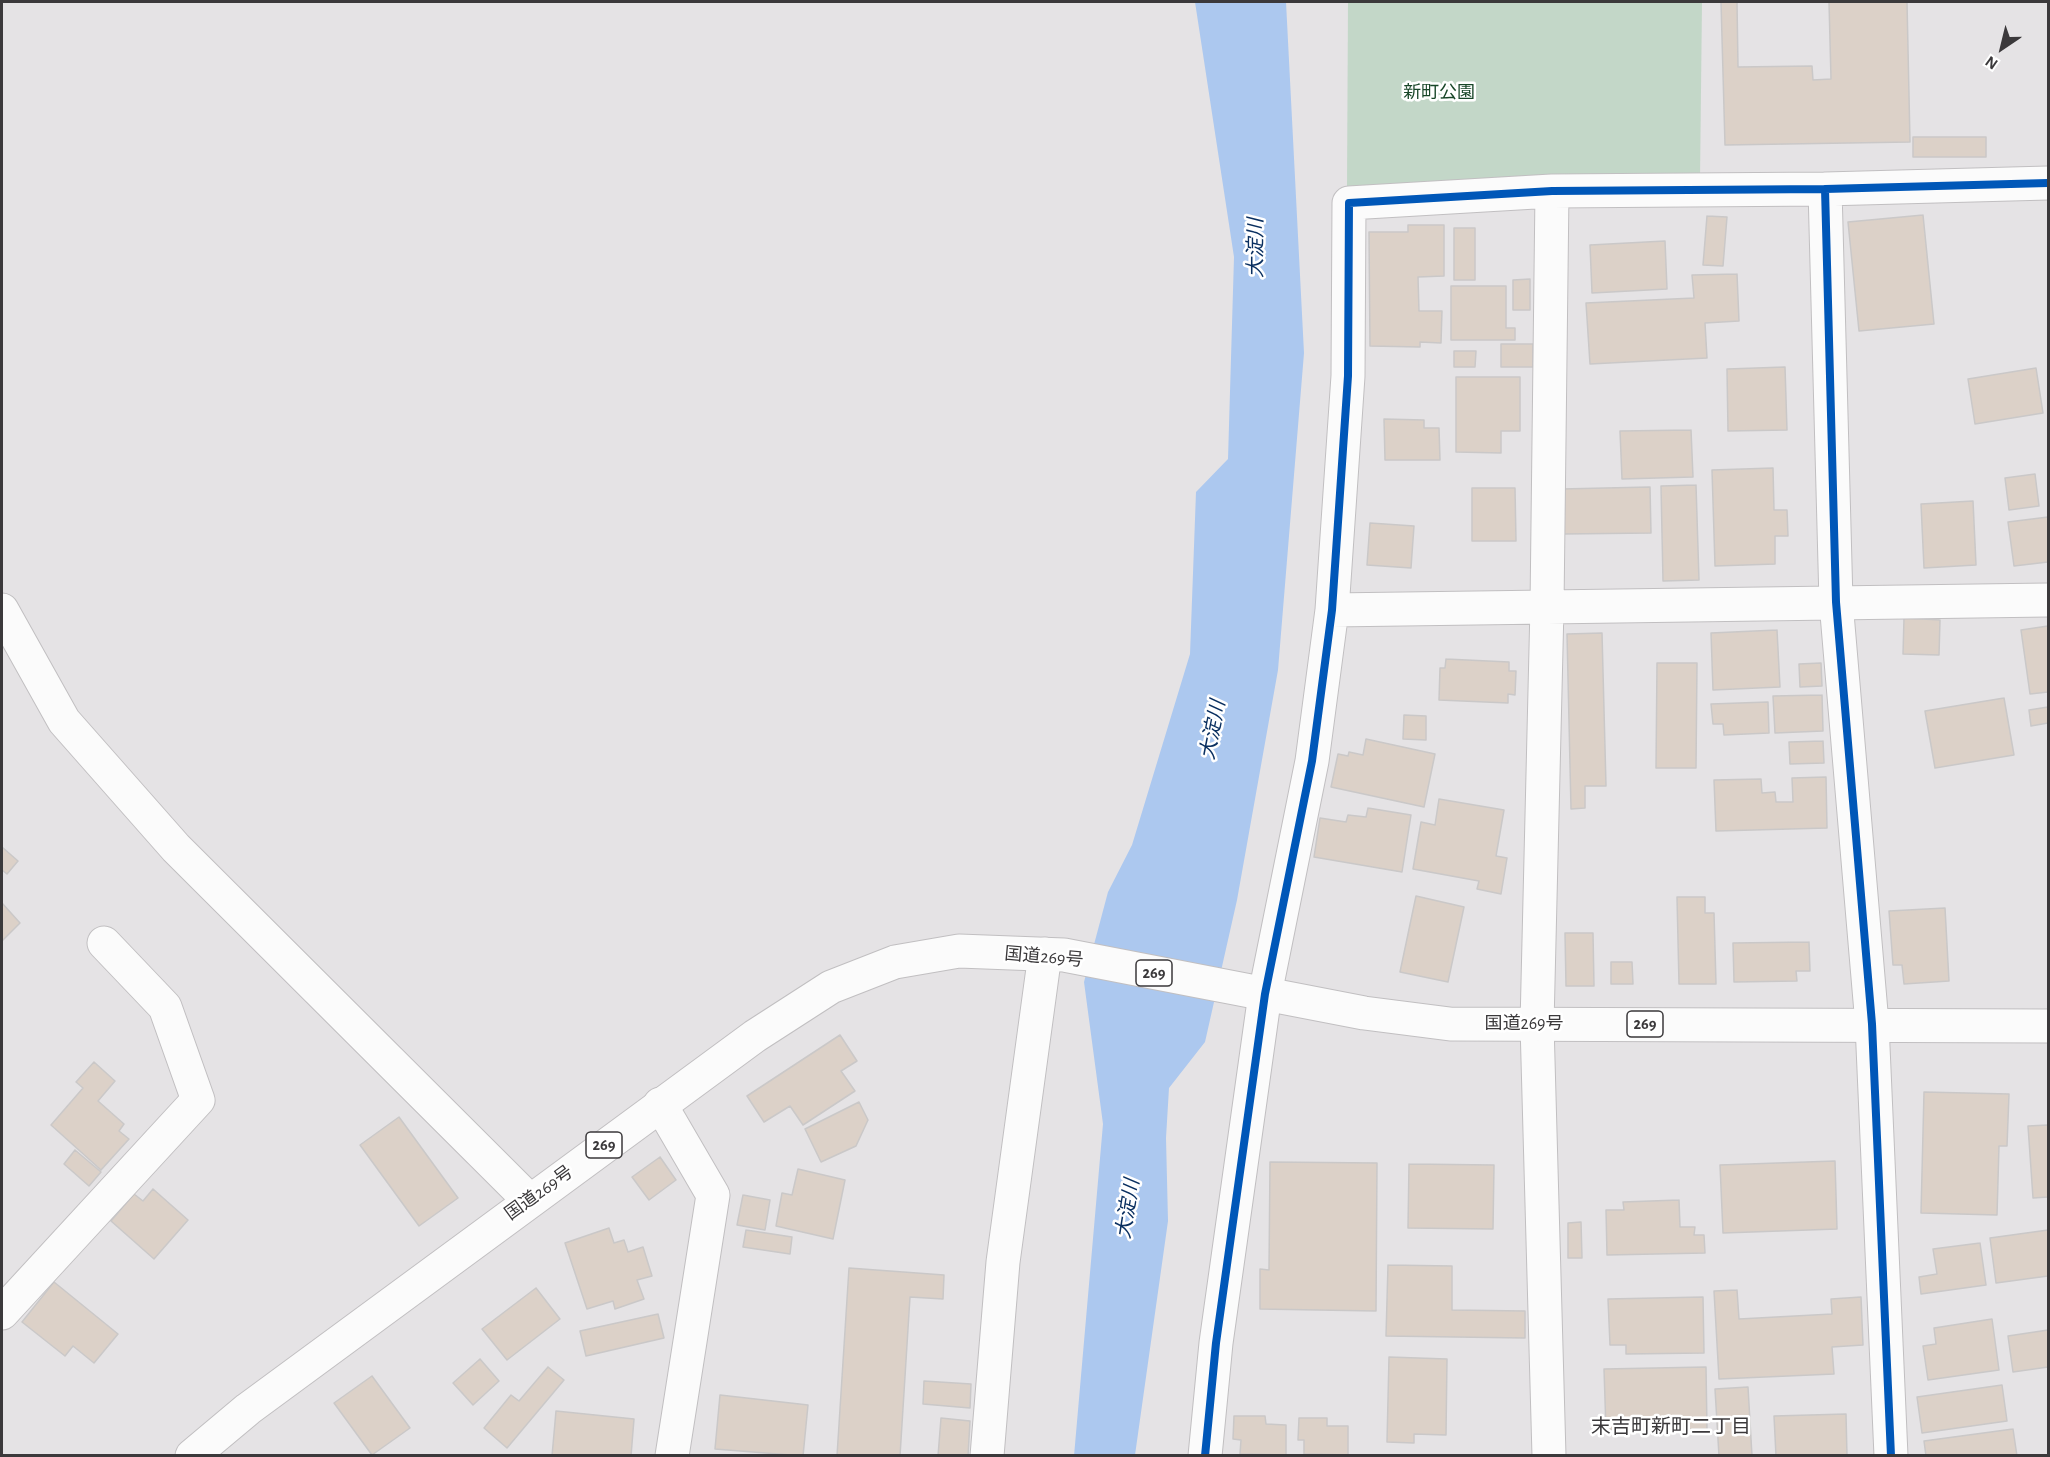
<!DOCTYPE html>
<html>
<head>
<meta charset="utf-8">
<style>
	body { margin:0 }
	#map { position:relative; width:2050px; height:1457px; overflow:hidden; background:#e5e3e5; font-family:"Alegreya Sans",sans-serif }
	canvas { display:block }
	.frame { position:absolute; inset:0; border:3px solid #3b393b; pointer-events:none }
	.north { position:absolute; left:1972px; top:18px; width:60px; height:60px; -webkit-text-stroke:4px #fff; paint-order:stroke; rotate:215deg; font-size:16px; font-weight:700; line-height:24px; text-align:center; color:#3b393b }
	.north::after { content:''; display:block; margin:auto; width:21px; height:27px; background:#3b393b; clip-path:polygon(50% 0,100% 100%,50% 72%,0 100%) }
</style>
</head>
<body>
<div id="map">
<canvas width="2050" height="1457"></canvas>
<div class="frame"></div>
<div class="north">N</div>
</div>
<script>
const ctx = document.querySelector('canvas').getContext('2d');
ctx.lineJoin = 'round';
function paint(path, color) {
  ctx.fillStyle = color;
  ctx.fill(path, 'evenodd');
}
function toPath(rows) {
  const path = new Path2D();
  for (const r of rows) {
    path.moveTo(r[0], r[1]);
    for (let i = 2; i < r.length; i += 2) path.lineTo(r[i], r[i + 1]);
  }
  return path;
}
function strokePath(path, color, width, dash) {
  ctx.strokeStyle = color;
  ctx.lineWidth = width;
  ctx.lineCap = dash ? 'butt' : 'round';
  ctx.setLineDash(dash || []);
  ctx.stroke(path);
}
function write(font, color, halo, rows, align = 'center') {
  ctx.font = font + ' "Alegreya Sans","Noto Sans JP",sans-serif';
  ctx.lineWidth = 5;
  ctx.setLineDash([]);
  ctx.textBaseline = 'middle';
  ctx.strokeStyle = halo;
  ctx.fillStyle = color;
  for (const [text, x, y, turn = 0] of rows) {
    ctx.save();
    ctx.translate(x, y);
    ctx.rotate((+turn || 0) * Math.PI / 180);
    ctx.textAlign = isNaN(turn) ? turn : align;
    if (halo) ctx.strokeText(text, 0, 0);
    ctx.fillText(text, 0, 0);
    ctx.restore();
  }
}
paint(toPath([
	[1348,2,1702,2,1700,180,1347,186]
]), '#c3d7c8');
paint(toPath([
	[1195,2,1286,2,1304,353,1278,670,1237,900,1205,1042,1169,1088,1166,1138,1168,1221,1135,1455,1074,1456,1103,1124,1084,982,1108,892,1132,845,1190,654,1196,492,1228,459,1234,257]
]), '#acc8ef');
const building = toPath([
	[1721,2,1737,2,1738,67,1812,66,1813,80,1831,79,1829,2,1907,2,1910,142,1725,145,1721,2],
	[1913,137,1986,137,1986,157,1913,157,1913,137],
	[1923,215,1934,324,1859,331,1848,222,1923,215],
	[1707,216,1727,217,1723,266,1703,265,1707,216],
	[1408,225,1444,225,1444,276,1418,277,1419,311,1442,311,1441,343,1420,342,1420,347,1370,346,1369,232,1408,232,1408,225],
	[1454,228,1475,228,1475,280,1454,280,1454,228],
	[1665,241,1667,289,1592,293,1590,245,1665,241],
	[1737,274,1739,321,1705,323,1707,358,1590,364,1586,303,1694,298,1692,275,1737,274],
	[1530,279,1530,310,1513,310,1513,280,1530,279],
	[1451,286,1506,286,1506,328,1515,328,1515,340,1451,340,1451,286],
	[1501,344,1533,344,1533,367,1501,367,1501,344],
	[1454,351,1476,351,1475,367,1454,367,1454,351],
	[1785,367,1787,430,1728,431,1727,369,1785,367],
	[2036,368,2043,413,1975,424,1968,379,2036,368],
	[1456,377,1520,377,1520,431,1501,431,1501,453,1456,452,1456,377],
	[1384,419,1424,420,1424,428,1439,428,1440,460,1385,460,1384,419],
	[1691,430,1693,477,1622,479,1620,431,1691,430],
	[1773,468,1774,510,1787,510,1788,536,1775,536,1775,564,1715,566,1712,470,1773,468],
	[2035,474,2039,506,2009,510,2005,478,2035,474],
	[1696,485,1699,580,1663,581,1661,486,1696,485],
	[1650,487,1651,533,1563,534,1561,489,1650,487],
	[1472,488,1515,488,1516,541,1472,541,1472,488],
	[1973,501,1976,565,1924,568,1921,504,1973,501],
	[2048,517,2048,562,2014,566,2008,522,2048,517],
	[1370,523,1414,526,1411,568,1367,565,1370,523],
	[1904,618,1940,620,1939,655,1903,654,1904,618],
	[2048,626,2048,692,2030,694,2021,630,2048,626],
	[1777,630,1780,687,1713,690,1711,633,1777,630],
	[1602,633,1606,786,1585,786,1585,808,1571,809,1567,634,1602,633],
	[1446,659,1509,662,1509,671,1516,671,1515,695,1508,694,1508,703,1439,700,1440,668,1445,668,1446,659],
	[1657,663,1697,663,1696,768,1656,768,1657,663],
	[1821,663,1822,686,1800,687,1799,664,1821,663],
	[1822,695,1823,731,1775,733,1773,696,1822,695],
	[2004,698,2014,755,1935,768,1925,711,2004,698],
	[1768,702,1769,733,1724,735,1723,724,1713,724,1711,704,1768,702],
	[2048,707,2048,723,2031,726,2029,710,2048,707],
	[1404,715,1426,716,1426,740,1403,739,1404,715],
	[1366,739,1435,754,1424,807,1331,787,1338,754,1348,756,1349,752,1363,755,1366,739],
	[1823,741,1824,763,1790,764,1789,742,1823,741],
	[1826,777,1827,828,1716,831,1714,780,1761,779,1762,793,1775,792,1776,802,1793,802,1792,778,1826,777],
	[1439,799,1504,810,1496,856,1507,858,1501,894,1477,889,1479,881,1413,869,1421,822,1435,825,1439,799],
	[1368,808,1411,815,1402,872,1314,857,1320,818,1346,822,1348,815,1366,817,1368,808],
	[2,847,18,861,7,874,2,870,2,847],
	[1416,896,1464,907,1448,982,1400,972,1416,896],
	[1677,897,1705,897,1705,913,1714,913,1716,984,1679,984,1677,897],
	[2,903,20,923,2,941,2,903],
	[1945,908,1949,981,1904,984,1902,965,1893,965,1889,911,1945,908],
	[1565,933,1593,933,1594,986,1566,986,1565,933],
	[1809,942,1810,971,1796,971,1797,981,1734,982,1733,943,1809,942],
	[1611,962,1632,962,1633,984,1611,984,1611,962],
	[840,1035,857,1061,841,1071,855,1091,803,1125,790,1106,764,1122,747,1096,840,1035],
	[94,1062,115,1081,98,1101,124,1124,119,1131,129,1139,101,1170,51,1125,83,1088,76,1082,94,1062],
	[1924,1092,2009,1094,2007,1146,1999,1146,1997,1215,1921,1213,1924,1092],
	[859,1102,868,1120,856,1146,821,1162,805,1129,859,1102],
	[399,1117,458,1198,419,1226,360,1145,399,1117],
	[2048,1125,2048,1197,2033,1198,2028,1126,2048,1125],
	[75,1150,101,1172,89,1186,64,1164,75,1150],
	[660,1157,676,1180,649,1200,632,1177,660,1157],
	[1835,1161,1837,1229,1723,1233,1720,1165,1835,1161],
	[1270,1162,1377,1163,1376,1311,1260,1309,1260,1269,1269,1270,1270,1162],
	[1409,1164,1494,1165,1493,1229,1408,1228,1409,1164],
	[798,1169,845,1180,833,1239,776,1226,782,1193,792,1195,798,1169],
	[153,1189,188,1220,154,1259,111,1221,134,1194,143,1201,153,1189],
	[743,1195,770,1200,765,1230,737,1225,743,1195],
	[1679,1200,1680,1227,1695,1227,1694,1235,1704,1235,1705,1253,1607,1255,1606,1210,1624,1210,1623,1202,1679,1200],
	[1581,1222,1582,1258,1568,1258,1568,1223,1581,1222],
	[609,1228,614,1243,624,1240,628,1252,643,1247,652,1276,637,1280,644,1299,615,1309,613,1301,587,1309,565,1243,609,1228],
	[746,1230,792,1237,790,1254,743,1247,746,1230],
	[2048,1230,2048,1276,1996,1283,1990,1238,2048,1230],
	[1980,1243,1986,1285,1921,1294,1919,1277,1937,1274,1933,1249,1980,1243],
	[1388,1265,1452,1266,1452,1310,1525,1311,1525,1338,1386,1336,1388,1265],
	[849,1268,944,1275,943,1299,910,1297,900,1456,837,1456,849,1268],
	[54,1282,118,1334,94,1363,73,1346,65,1356,22,1322,54,1282],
	[536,1288,560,1319,507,1360,482,1329,536,1288],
	[1737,1290,1739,1319,1832,1314,1831,1299,1861,1297,1863,1345,1832,1347,1834,1374,1719,1379,1714,1291,1737,1290],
	[1703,1297,1704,1353,1626,1354,1626,1345,1610,1345,1608,1299,1703,1297],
	[658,1314,664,1338,586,1356,580,1331,658,1314],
	[1992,1319,1999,1370,1928,1380,1923,1346,1936,1344,1934,1328,1992,1319],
	[2048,1330,2048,1367,2013,1372,2008,1336,2048,1330],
	[1389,1357,1447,1359,1446,1435,1414,1434,1414,1443,1387,1442,1389,1357],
	[480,1359,499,1381,473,1405,453,1383,480,1359],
	[548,1367,564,1380,507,1448,484,1428,511,1395,519,1401,548,1367],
	[1706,1367,1707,1429,1606,1430,1604,1369,1706,1367],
	[372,1376,410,1428,372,1455,334,1403,372,1376],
	[924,1381,971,1384,970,1408,923,1404,924,1381],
	[2002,1385,2007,1421,1922,1433,1917,1397,2002,1385],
	[1748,1387,1752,1456,1719,1456,1715,1389,1748,1387],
	[720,1395,808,1405,803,1456,715,1449,720,1395],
	[556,1411,634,1419,631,1456,552,1456,556,1411],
	[1846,1414,1847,1456,1776,1456,1774,1416,1846,1414],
	[1234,1416,1265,1416,1266,1424,1286,1425,1286,1455,1240,1454,1241,1440,1233,1439,1234,1416],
	[941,1418,970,1421,968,1456,938,1456,941,1418],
	[1299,1418,1327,1418,1327,1426,1348,1426,1348,1455,1304,1454,1304,1440,1298,1440,1299,1418],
	[2013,1429,2017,1456,1926,1456,1924,1441,2013,1429]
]);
paint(building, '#dcd1c8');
strokePath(building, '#cac8c8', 1.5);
const street = toPath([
	[1825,189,1836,602,1872,1024,1891,1456],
	[1332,610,2048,600],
	[660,1104,713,1195,672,1456],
	[2,1313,198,1100,165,1007,104,943],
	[987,1456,1003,1262,1045,954],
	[1205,1456,1216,1343,1265,994,1312,761,1332,610,1348,376,1349,203,1552,191,1825,189,2048,183],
	[1549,1456,1537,1024,1547,607,1552,191]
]);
const secondary = toPath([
	[2,610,64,721,176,848,529,1200]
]);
const highway = toPath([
	[192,1456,248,1409,755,1036,831,987,895,962,959,951,1064,955,1364,1013,1450,1024,2048,1026]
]);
strokePath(street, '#c1bfc1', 35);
strokePath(secondary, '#c1bfc1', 35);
strokePath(highway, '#c1bfc1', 35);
strokePath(street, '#fbfbfb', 33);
strokePath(secondary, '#fbfbfb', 33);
strokePath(highway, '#fbfbfb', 33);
strokePath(toPath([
	[1825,189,1836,602,1872,1024,1891,1456],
	[1205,1456,1216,1343,1265,994,1312,761,1332,610,1348,376,1349,203,1552,191,1825,189,2048,183]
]), '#0057b8', 8);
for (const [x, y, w] of [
	[1154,973,36],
	[1645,1024,36],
	[604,1145,36]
]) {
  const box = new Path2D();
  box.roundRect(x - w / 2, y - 13, w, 26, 4.5);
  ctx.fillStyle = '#fff';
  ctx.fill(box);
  strokePath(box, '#3b393b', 1.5);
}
write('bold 16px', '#3b393b', null, [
	["269",1154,973],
	["269",1645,1024],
	["269",604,1145]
]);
write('18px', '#184628', '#fff', [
	["新町公園",1439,93]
]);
write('18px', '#3b393b', '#fff', [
	["国道269号",1044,957,5],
	["国道269号",1524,1024],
	["国道269号",539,1193,-36]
]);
write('italic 20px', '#092f60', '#fff', [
	["大淀川",1256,248,-90],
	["大淀川",1213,730,-79],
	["大淀川",1128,1209,-81]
]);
write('20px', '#3b393b', '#fff', [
	["末吉町新町二丁目",1671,1427]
]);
</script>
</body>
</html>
